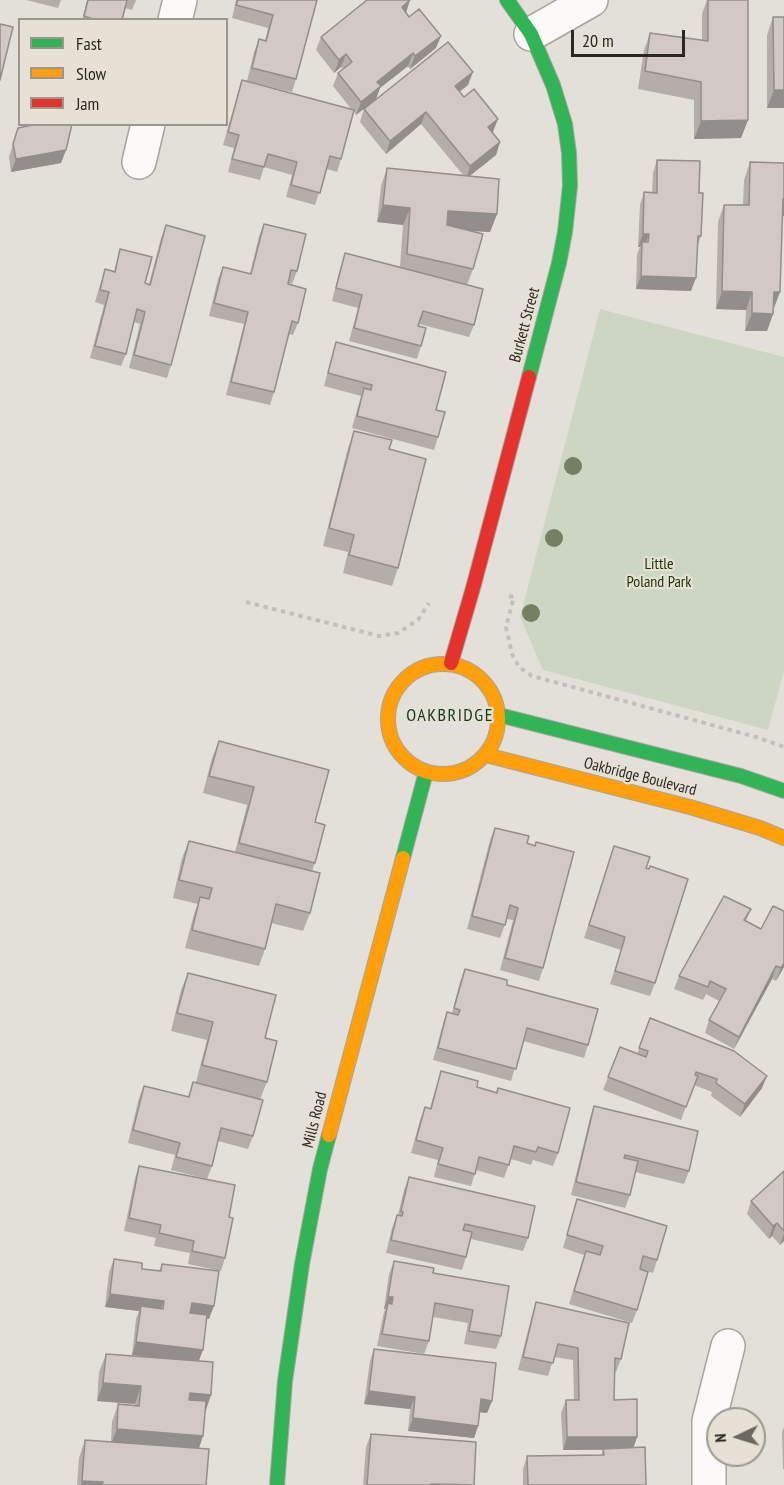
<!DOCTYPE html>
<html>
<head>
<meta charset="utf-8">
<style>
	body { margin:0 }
	#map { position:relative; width:784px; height:1485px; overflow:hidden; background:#e3e0d9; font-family:"PT Sans Narrow",sans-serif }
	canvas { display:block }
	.legend { position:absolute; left:18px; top:18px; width:210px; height:108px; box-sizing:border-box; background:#e7e1d5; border:2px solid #9c978e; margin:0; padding:8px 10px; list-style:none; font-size:18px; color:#2b2824 }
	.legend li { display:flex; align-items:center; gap:12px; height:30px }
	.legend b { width:30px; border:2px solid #9c978e }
	.north { position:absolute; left:706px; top:1407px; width:60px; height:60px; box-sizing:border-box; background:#e7e1d5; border:2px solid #9c978e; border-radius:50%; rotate:266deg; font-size:16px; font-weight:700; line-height:24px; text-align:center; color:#2b2824 }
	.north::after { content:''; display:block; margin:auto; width:21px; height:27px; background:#6b6863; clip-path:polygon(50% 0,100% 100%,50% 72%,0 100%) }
	.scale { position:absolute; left:571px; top:30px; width:114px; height:27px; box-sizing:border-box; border:3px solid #2b2824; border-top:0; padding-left:8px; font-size:18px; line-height:21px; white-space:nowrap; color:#2b2824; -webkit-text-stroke:4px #e7e1d5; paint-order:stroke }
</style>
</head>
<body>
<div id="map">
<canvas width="784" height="1485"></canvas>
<ul class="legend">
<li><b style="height:8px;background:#30b455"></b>Fast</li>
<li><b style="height:8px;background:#ff9f0a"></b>Slow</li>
<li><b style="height:8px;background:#e5322d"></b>Jam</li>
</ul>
<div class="north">N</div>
<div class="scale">20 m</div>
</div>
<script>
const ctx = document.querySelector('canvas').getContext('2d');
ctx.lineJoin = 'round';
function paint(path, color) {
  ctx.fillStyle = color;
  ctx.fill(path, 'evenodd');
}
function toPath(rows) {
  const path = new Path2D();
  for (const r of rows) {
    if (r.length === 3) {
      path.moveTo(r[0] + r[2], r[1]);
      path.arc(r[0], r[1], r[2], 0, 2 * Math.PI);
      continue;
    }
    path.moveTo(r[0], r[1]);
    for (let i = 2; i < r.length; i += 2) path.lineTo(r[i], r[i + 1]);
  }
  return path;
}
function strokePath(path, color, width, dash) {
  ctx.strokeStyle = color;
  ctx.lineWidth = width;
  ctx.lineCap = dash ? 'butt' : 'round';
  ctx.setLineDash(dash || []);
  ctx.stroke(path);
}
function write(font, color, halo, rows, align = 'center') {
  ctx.font = font + ' "PT Sans Narrow",sans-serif';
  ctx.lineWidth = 4.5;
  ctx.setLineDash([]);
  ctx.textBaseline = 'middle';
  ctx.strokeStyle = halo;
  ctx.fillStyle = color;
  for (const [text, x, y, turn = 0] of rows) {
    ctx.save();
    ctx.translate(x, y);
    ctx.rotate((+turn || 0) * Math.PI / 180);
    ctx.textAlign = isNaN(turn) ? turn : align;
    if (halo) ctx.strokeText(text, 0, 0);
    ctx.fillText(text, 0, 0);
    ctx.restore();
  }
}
paint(toPath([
	[600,309,784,357,784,671,768,730,543,670,520,617]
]), '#cdd6c2');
const street = toPath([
	[175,20,180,0],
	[531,34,591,0],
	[139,162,148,124],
	[709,1485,709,1421,728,1346]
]);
const fast = toPath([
	[507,0,531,34,553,85,565,124,569,153,570,186,565,232,559,263,529,377],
	[499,715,741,776,784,791],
	[403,858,426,772],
	[277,1485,285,1381,302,1264,320,1169,329,1135]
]);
const slow = toPath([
	[443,719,55],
	[486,755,690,807,760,828,784,838],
	[329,1135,403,858]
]);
const jam = toPath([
	[451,663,473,588,529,377]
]);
strokePath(street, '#a6a49e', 36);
strokePath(fast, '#a6a49e', 16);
strokePath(slow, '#a6a49e', 16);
strokePath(jam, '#a6a49e', 16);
strokePath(toPath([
	[509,596,514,597,506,627,512,654,519,667,532,676,756,737,784,747],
	[246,602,379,636,398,633,418,620,429,603]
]), '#c1c0be', 4, [4.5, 4.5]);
strokePath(street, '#fbfaf9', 33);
strokePath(fast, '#30b455', 14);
strokePath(slow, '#ff9f0a', 14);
strokePath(jam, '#e5322d', 14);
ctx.fillStyle = '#758063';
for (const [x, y] of [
	[573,466],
	[554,538],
	[531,613]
]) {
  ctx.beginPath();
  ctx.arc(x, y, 9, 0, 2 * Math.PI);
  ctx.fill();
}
paint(toPath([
	[26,0,61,0,58,8],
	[87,0,136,0,132,10,125,8,122,20,82,20],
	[236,0,317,0,296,79,292,92,247,81,254,52,259,39,265,41,268,28,232,18],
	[707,0,748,0,748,120,741,138,694,139,694,100,638,89,644,50,650,33,702,40,702,14],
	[406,13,436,48,410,69,408,66,380,88,376,99,356,115,354,112,341,159,337,172,327,169,315,205,286,197,292,175,264,167,260,180,228,172,234,148,223,145,238,93,242,80,352,110,333,86,338,73,343,69,341,67,334,73,316,50,321,37],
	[773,17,784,17,784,108,767,108,767,35],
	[468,85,459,92,464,97,498,119,492,132,500,142,496,155,469,176,497,214,490,232,470,231,473,269,467,285,474,325,469,337,419,324,418,326,421,346,417,359,349,341,358,308,332,301,341,265,345,253,400,267,403,225,377,222,381,186,387,168,463,175,421,124,386,154,360,122,364,109],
	[18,128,66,150,61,163,11,172,9,157],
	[657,160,699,193,701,236,697,247,691,291,636,289,637,254,640,247,638,247,640,205,644,192,652,193,653,173],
	[750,162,784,216,782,216,780,292,774,308,773,314,767,331,745,331,746,310,716,309,718,222,724,205,743,205,744,180],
	[264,224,297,271,292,284,288,283,298,323,293,335,288,334,274,392,270,405,226,395,244,324,209,316,218,279,223,267,250,274,259,236],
	[166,225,171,365,167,378,129,368,140,324,134,322,126,354,121,366,90,358,104,305,95,302,105,269,114,272,120,249,145,283,149,284,161,238],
	[336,342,436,410,438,437,434,450,352,428,361,396,324,386,332,355],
	[354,431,389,449,398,568,392,586,343,573,348,552,323,546,348,448],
	[219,741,315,822,315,863,312,871,310,913,303,931,271,923,265,949,259,966,185,948,194,914,198,904,173,898,182,858,189,841,235,852,247,805,203,793,212,758],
	[495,828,527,843,543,968,539,981,500,970,513,920,507,919,500,938,467,929,490,840],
	[614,846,646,868,655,983,650,996,610,984,621,950,584,938],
	[751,909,746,921,761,929,784,911,784,967,776,981,772,979,734,1049,705,1033,709,1020,719,1001,706,994,703,1000,674,989,679,976],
	[465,969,507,985,588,1045,584,1058,523,1041,511,1081,433,1060,443,1024,447,1012,452,1013,460,982],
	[188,973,265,1038,267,1082,260,1099,253,1136,248,1149,218,1141,212,1166,207,1179,171,1170,175,1155,128,1143,139,1098,144,1086,188,1097,193,1082,196,1082,207,1040,171,1031,181,990],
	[650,1018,762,1088,740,1117,711,1096,712,1092,694,1085,681,1120,603,1090,620,1047,637,1054],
	[441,1071,477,1087,496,1092,498,1088,558,1153,553,1166,533,1160,531,1165,511,1159,504,1178,476,1170,471,1186,434,1177,438,1160,411,1153,420,1120,425,1107,430,1108],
	[594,1106,689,1171,684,1184,635,1172,630,1195,625,1208,571,1195,590,1118],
	[139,1166,229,1217,225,1258,221,1271,188,1264,190,1253,154,1246,156,1238,124,1231,135,1178],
	[784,1171,784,1241,780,1245,772,1236,769,1239,747,1214,751,1201],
	[409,1177,528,1238,523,1251,471,1239,466,1257,462,1270,386,1253,392,1228,397,1215,398,1215,404,1190],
	[577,1199,657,1260,653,1273,640,1269,637,1310,632,1323,569,1304,584,1255,563,1248],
	[114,1259,142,1269,159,1271,162,1264,209,1319,207,1318,199,1361,205,1412,203,1436,199,1448,206,1485,77,1485,79,1458,85,1440,111,1442,112,1422,118,1404,134,1406,135,1404,97,1401,99,1372,106,1354,160,1358,132,1355,136,1319,139,1311,105,1307,109,1272],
	[394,1261,433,1273,501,1336,496,1349,464,1344,468,1323,433,1317,429,1341,424,1354,377,1346,383,1316,385,1309,384,1309,389,1274],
	[536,1302,621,1359,616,1372,615,1371,614,1400,637,1437,633,1448,646,1485,523,1485,523,1469,527,1456,601,1455,603,1450,563,1450,561,1413,566,1400,574,1400,573,1360,554,1357,548,1376,518,1370,532,1315],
	[374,1349,492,1401,487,1413,480,1412,478,1426,474,1438,408,1431,410,1409,364,1404,370,1361],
	[784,1427,784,1469,783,1469,782,1432],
	[371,1434,474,1485,363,1485,366,1447]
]), '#b5adaa');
paint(toPath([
	[410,0,406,13,402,7],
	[441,36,436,48,410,69,415,56],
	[413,53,408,66,380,88,376,99,356,115,361,102,377,82],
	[346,54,341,67,334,73,339,60],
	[473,72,468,85,450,99,455,86],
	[774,90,784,90,784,108,767,108],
	[426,112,421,124,386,154,390,141],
	[498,119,493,132,483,140,488,127],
	[748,120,741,138,694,139,701,121],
	[500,142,496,155,466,179,470,166],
	[66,150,61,163,11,172,16,159],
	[783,199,784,199,784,216,776,216],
	[383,205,410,208,403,225,377,222],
	[448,211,497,214,490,232,441,229],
	[643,234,649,234,644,247,642,242,640,247,638,247],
	[641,276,696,278,691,291,636,289],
	[722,291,752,292,746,310,716,309],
	[774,292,780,292,773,310],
	[752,313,773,314,767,331,745,331],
	[784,963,784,967,776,981,781,968],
	[776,966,772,979,734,1049,739,1037],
	[767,1076,762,1088,740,1117,745,1104],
	[777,1223,772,1236,769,1239,773,1226],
	[784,1233,784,1241,780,1245],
	[110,1294,164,1301,159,1313,141,1306,139,1311,105,1307],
	[388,1297,393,1297,389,1310,388,1303,385,1309,384,1309],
	[192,1303,214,1306,209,1319,187,1316],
	[136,1342,203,1350,198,1363,132,1355],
	[103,1383,141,1386,135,1404,97,1401],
	[369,1391,415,1397,410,1409,364,1404],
	[190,1393,211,1395,205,1413,183,1411],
	[481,1399,492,1401,487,1413,477,1412],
	[413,1418,478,1426,474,1438,408,1431],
	[117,1429,203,1436,197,1454,110,1447],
	[567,1437,637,1437,633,1449,563,1450],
	[82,1481,103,1482,102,1485,81,1485]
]), '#938d8b');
const building = toPath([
	[88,0,127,0,122,20,96,20,84,16,88,0],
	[238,0,317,0,296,79,252,68,259,39,266,41,273,15,236,5,238,0],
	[367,0,410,0,402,7,409,17,419,9,441,36,415,56,413,53,377,82,381,86,361,102,338,73,352,62,346,54,339,60,321,37,367,0],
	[708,0,748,0,748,120,701,121,701,82,645,71,650,33,708,41,708,0],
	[773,17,784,17,784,90,774,90,773,17],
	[0,24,13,27,0,80,0,24],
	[448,42,473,72,455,86,464,97,474,89,498,119,488,127,500,142,470,166,426,112,390,141,364,109,448,42],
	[242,80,354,110,341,159,330,156,320,193,291,185,297,162,268,154,264,167,232,159,239,135,228,132,242,80],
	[37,124,72,124,66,150,16,159,13,144,18,128,37,124],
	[657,160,700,161,699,193,703,193,701,236,698,236,696,278,641,276,642,242,648,242,649,234,643,234,644,192,657,193,657,160],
	[750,162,784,163,784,199,783,199,780,292,774,292,773,314,752,313,752,292,722,291,724,205,749,205,750,162],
	[387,168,499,179,497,214,448,211,447,225,483,234,473,269,407,254,410,208,383,205,387,168],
	[264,224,306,234,297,271,291,270,288,284,306,289,298,323,292,321,274,392,231,382,248,312,214,303,223,267,251,274,264,224],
	[166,225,205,236,171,365,134,355,145,312,137,309,126,354,95,346,109,292,100,290,105,269,115,272,120,249,152,257,145,283,150,285,166,225],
	[345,253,483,289,474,325,423,311,418,326,426,328,421,346,354,328,362,295,336,288,345,253],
	[336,342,446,372,436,410,445,412,438,437,357,416,364,388,371,390,372,385,328,373,336,342],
	[354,431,392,440,389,449,426,459,398,568,349,555,354,535,329,528,354,431],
	[219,741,329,770,315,822,325,825,315,863,239,843,254,787,209,776,219,741],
	[495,828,529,836,527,843,535,846,536,842,574,852,543,968,505,958,518,908,510,905,505,925,472,916,495,828],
	[189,841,320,873,310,913,276,904,265,949,192,930,200,897,209,899,212,888,179,880,189,841],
	[614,846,650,857,646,868,649,869,650,866,688,879,655,983,615,971,625,937,589,925,614,846],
	[724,896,751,909,744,920,761,929,773,906,784,911,784,963,781,968,776,966,739,1037,709,1020,726,989,710,981,708,987,679,976,724,896],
	[465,969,507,980,507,985,598,1009,588,1045,527,1028,516,1069,438,1048,447,1012,458,1015,460,1010,454,1008,465,969],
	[188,973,276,995,265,1038,277,1041,267,1082,202,1065,213,1022,177,1013,188,973],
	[650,1018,734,1051,767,1076,745,1104,716,1083,717,1079,696,1072,695,1075,698,1076,686,1107,608,1077,620,1047,646,1057,648,1051,639,1048,650,1018],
	[441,1071,478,1081,477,1087,497,1093,498,1088,570,1108,558,1153,538,1147,536,1152,514,1146,509,1165,479,1157,475,1174,438,1164,443,1148,416,1140,425,1107,431,1109,441,1071],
	[193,1082,263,1100,253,1136,221,1128,212,1166,176,1157,180,1143,133,1130,144,1086,189,1097,193,1082],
	[594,1106,698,1131,689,1171,625,1155,624,1158,638,1161,630,1195,576,1182,594,1106],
	[139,1166,235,1185,229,1217,233,1218,225,1258,192,1251,194,1241,159,1233,161,1225,129,1218,139,1166],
	[784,1171,784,1231,777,1223,773,1226,751,1201,784,1171],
	[409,1177,535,1206,528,1238,465,1224,463,1230,472,1232,466,1257,391,1240,397,1215,402,1216,403,1212,401,1211,409,1177],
	[577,1199,667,1226,657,1260,643,1256,640,1269,648,1272,637,1310,574,1291,586,1251,600,1255,603,1246,567,1235,577,1199],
	[114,1259,142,1263,142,1269,161,1271,162,1264,219,1271,214,1306,192,1303,190,1313,207,1315,203,1350,136,1342,141,1306,163,1309,164,1301,110,1294,114,1259],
	[394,1261,434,1268,433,1273,509,1286,501,1336,469,1331,473,1310,435,1303,429,1341,382,1334,388,1303,392,1304,393,1297,388,1297,394,1261],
	[536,1302,629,1323,621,1359,615,1358,614,1400,637,1399,637,1437,567,1437,566,1400,579,1400,578,1348,558,1344,553,1363,523,1357,536,1302],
	[374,1349,496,1363,492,1401,481,1399,478,1426,413,1418,415,1397,369,1391,374,1349],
	[106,1354,213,1362,211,1395,190,1393,189,1400,206,1401,203,1436,117,1429,118,1404,139,1406,141,1386,103,1383,106,1354],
	[371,1434,476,1442,474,1485,431,1484,431,1485,367,1485,371,1434],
	[85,1440,209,1449,206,1485,102,1485,103,1482,82,1481,85,1440],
	[645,1447,646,1485,528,1485,527,1456,604,1455,603,1449,645,1447]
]);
paint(building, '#d2c9c6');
strokePath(building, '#938d8b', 1.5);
write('16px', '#2b2824', '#e7e1d5', [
	["Burkett Street",525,325,-75],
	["Oakbridge Boulevard",640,777,14],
	["Mills Road",315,1120,-76]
]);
write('16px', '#1b3203', '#e7e1d5', [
	["Little",659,564],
	["Poland Park",659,582]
]);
ctx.letterSpacing = '1.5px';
write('18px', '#113822', '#e7e1d5', [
	["OAKBRIDGE",450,716]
]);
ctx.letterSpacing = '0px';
</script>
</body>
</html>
